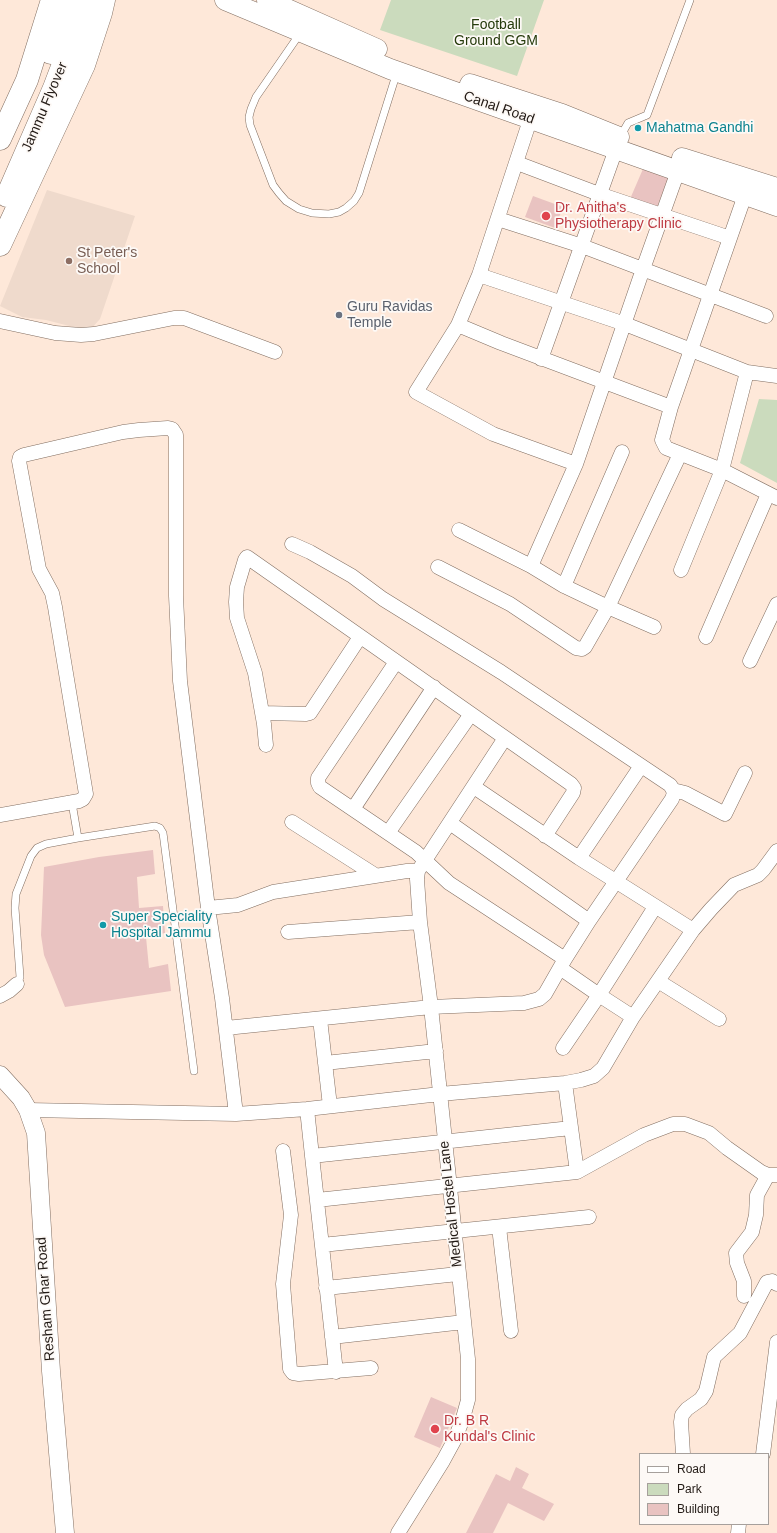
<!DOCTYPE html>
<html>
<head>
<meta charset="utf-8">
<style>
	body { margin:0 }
	#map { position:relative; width:777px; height:1533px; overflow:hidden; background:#fee8d9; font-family:Helvetica,sans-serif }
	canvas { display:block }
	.legend { position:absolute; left:639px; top:1453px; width:130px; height:72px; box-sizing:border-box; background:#fdf9f6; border:1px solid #a6a09c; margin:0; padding:5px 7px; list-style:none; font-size:12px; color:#231b16 }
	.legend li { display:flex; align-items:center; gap:8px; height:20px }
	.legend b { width:20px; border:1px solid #a6a09c }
</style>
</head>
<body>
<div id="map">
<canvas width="777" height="1533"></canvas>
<ul class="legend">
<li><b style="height:5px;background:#fff"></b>Road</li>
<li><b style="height:11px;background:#cbdbbd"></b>Park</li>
<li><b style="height:11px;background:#e9c3c1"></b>Building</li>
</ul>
</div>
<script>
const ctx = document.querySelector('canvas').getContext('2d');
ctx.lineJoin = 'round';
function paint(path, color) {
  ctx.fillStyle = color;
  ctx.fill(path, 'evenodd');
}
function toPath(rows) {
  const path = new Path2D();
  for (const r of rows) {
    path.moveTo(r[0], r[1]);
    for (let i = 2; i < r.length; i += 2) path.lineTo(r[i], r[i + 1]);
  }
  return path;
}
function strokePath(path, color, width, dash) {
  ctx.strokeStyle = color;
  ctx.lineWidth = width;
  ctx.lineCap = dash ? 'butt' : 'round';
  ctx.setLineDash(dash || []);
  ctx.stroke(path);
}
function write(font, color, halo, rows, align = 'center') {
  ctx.font = font + ' Helvetica,sans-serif';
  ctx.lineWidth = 3.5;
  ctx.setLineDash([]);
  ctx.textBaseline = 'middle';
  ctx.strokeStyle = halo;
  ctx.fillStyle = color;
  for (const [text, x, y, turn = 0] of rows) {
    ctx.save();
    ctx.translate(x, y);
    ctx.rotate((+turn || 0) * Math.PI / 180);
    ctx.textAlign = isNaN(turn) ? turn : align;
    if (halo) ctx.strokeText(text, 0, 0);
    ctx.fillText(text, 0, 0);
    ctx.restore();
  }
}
paint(toPath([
	[47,190,135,216,100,319,89,331,46,320,22,317,0,306]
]), '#efdacc');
paint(toPath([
	[391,0,544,0,517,76,380,30],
	[759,399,777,400,777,483,740,463]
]), '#cbdbbd');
paint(toPath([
	[646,162,671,171,656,210,630,199],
	[533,196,563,207,555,228,525,217],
	[153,850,155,874,137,877,139,908,163,906,165,933,146,937,149,968,168,964,171,991,65,1007,44,955,41,935,44,867,99,857],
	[431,1397,457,1408,440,1448,414,1437],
	[516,1467,529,1474,522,1488,554,1504,544,1521,508,1503,493,1533,466,1533,496,1474,510,1481]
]), '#e9c3c1');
const service = toPath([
	[301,32,256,97,251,109,249,117,250,125,273,185,279,193,286,201,299,209,312,213,329,214,339,212,346,208,354,201,359,193,397,72],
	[620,137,628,123,647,115,690,0],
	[78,838,155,826,160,828,163,833,194,1071],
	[17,984,20,977,15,908,16,894,31,856,37,848,46,844,78,838,72,803]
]);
const minor = toPath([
	[533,111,479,275,458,325,416,392,493,434,576,464],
	[517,163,599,194,730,238],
	[745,195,671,407,662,440,666,448,722,470,777,498],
	[498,219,582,246,766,316],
	[479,275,625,324,747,372,777,376],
	[0,321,55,333,81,335,94,334,174,318,184,318,275,352],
	[458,325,501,343,671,407],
	[541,359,616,149],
	[459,530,531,566,564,586,608,607,654,627],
	[531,566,576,464,643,269,678,171],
	[438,567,510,604,576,648,582,649,585,647,608,607,680,454],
	[681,570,722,470,747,372],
	[564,586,622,452],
	[706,637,768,494],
	[750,661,777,604],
	[396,662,318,778,318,783,320,787,416,852,449,883,565,959],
	[262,713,306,714,310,713,360,637],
	[266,745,264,724,255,673,237,618,236,602,237,587,245,560,247,557,571,784,574,788,573,793,545,836],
	[474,787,579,858,693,930],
	[673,790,685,793,725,814,745,773],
	[353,809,434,687],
	[0,815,79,801,83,799,86,794,55,607,52,593,39,569,19,461,20,457,24,455,123,432,139,430,168,428,172,429,176,435,176,596,180,681,208,908,222,998,236,1114],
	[292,822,375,875],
	[450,823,589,921],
	[388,833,471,714],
	[579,858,641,766],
	[208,908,238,905,273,892,407,871,418,871],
	[288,932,420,922],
	[560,968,599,995,633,1017],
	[658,981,719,1019],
	[0,996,9,991,17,984],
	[320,1019,330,1106],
	[226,1028,431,1007,524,1003,539,999,545,994,565,959,589,921,672,799,674,793,672,788,670,785,501,672,383,599,352,576,310,552,292,544],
	[563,1048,599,995,655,907],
	[325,1063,436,1051],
	[565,1083,577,1172],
	[307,1109,312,1156],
	[28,1110,236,1114,307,1109,440,1094,565,1083,581,1080,594,1076,603,1068,633,1017,693,930,711,909,734,885,758,875,763,870,777,851],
	[283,1151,291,1215,283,1284,290,1369,293,1373,299,1374,371,1368],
	[317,1200,577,1172,644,1135,673,1124,685,1124,709,1133,727,1148,761,1172,768,1175,777,1175],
	[499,1227,511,1331],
	[322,1245,589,1217],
	[326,1288,458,1274],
	[744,1296,744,1281,737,1263,736,1253,752,1232,756,1215,757,1195,768,1175],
	[332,1337,464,1322],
	[336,1372,312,1156,571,1128],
	[683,1454,681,1422,682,1415,687,1409,701,1399,706,1391,714,1357,740,1333,767,1282,772,1281,777,1284],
	[763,1454,777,1342],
	[398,1533,443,1461,455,1439,463,1418,468,1400,468,1359,431,1007,420,922,417,879,418,871,505,738],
	[738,1533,739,1524]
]);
const tertiary = toPath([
	[0,1075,21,1098,28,1110,36,1133,51,1371,65,1533]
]);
const secondary = toPath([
	[225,0,390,69,777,206],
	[267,0,377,49],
	[470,84,562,114,619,137],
	[682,158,777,188]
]);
const primary = toPath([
	[51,53,60,28,67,0],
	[0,139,27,80,52,0],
	[7,196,54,88,76,30,83,0],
	[0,245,84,65,101,13,104,0]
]);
strokePath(service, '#826e61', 8);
strokePath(minor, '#826e61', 15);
strokePath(tertiary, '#826e61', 19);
strokePath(secondary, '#826e61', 21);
strokePath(primary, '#826e61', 23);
strokePath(service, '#fff', 7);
strokePath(minor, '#fff', 14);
strokePath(tertiary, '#fff', 18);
strokePath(secondary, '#fff', 20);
strokePath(primary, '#fff', 22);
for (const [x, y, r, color] of [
	[638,128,4,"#0f9aa8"],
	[546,216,5,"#e0444e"],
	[69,261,4,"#8d6e63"],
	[339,315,4,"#6b7280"],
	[103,925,4,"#0f9aa8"],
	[435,1429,5,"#e0444e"]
]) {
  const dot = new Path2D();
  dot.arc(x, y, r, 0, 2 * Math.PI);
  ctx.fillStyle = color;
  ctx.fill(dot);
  strokePath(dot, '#fdf9f6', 1.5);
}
write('14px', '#263b0c', '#fdf9f6', [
	["Football",496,25],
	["Ground GGM",496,41]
]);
write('14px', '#231b16', '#fdf9f6', [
	["Jammu Flyover",45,107,-67],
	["Canal Road",499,108,19],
	["Medical Hostel Lane",451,1204,-96],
	["Resham Ghar Road",46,1299,-94]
]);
write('14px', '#0d838f', '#fdf9f6', [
	["Mahatma Gandhi",646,128],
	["Super Speciality",111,917],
	["Hospital Jammu",111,933]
], 'left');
write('14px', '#be3a42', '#fdf9f6', [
	["Dr. Anitha's",555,208],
	["Physiotherapy Clinic",555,224],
	["Dr. B R",444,1421],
	["Kundal's Clinic",444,1437]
], 'left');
write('14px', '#785e54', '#fdf9f6', [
	["St Peter's",77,253],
	["School",77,269]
], 'left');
write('14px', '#5b616d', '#fdf9f6', [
	["Guru Ravidas",347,307],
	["Temple",347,323]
], 'left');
</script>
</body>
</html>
